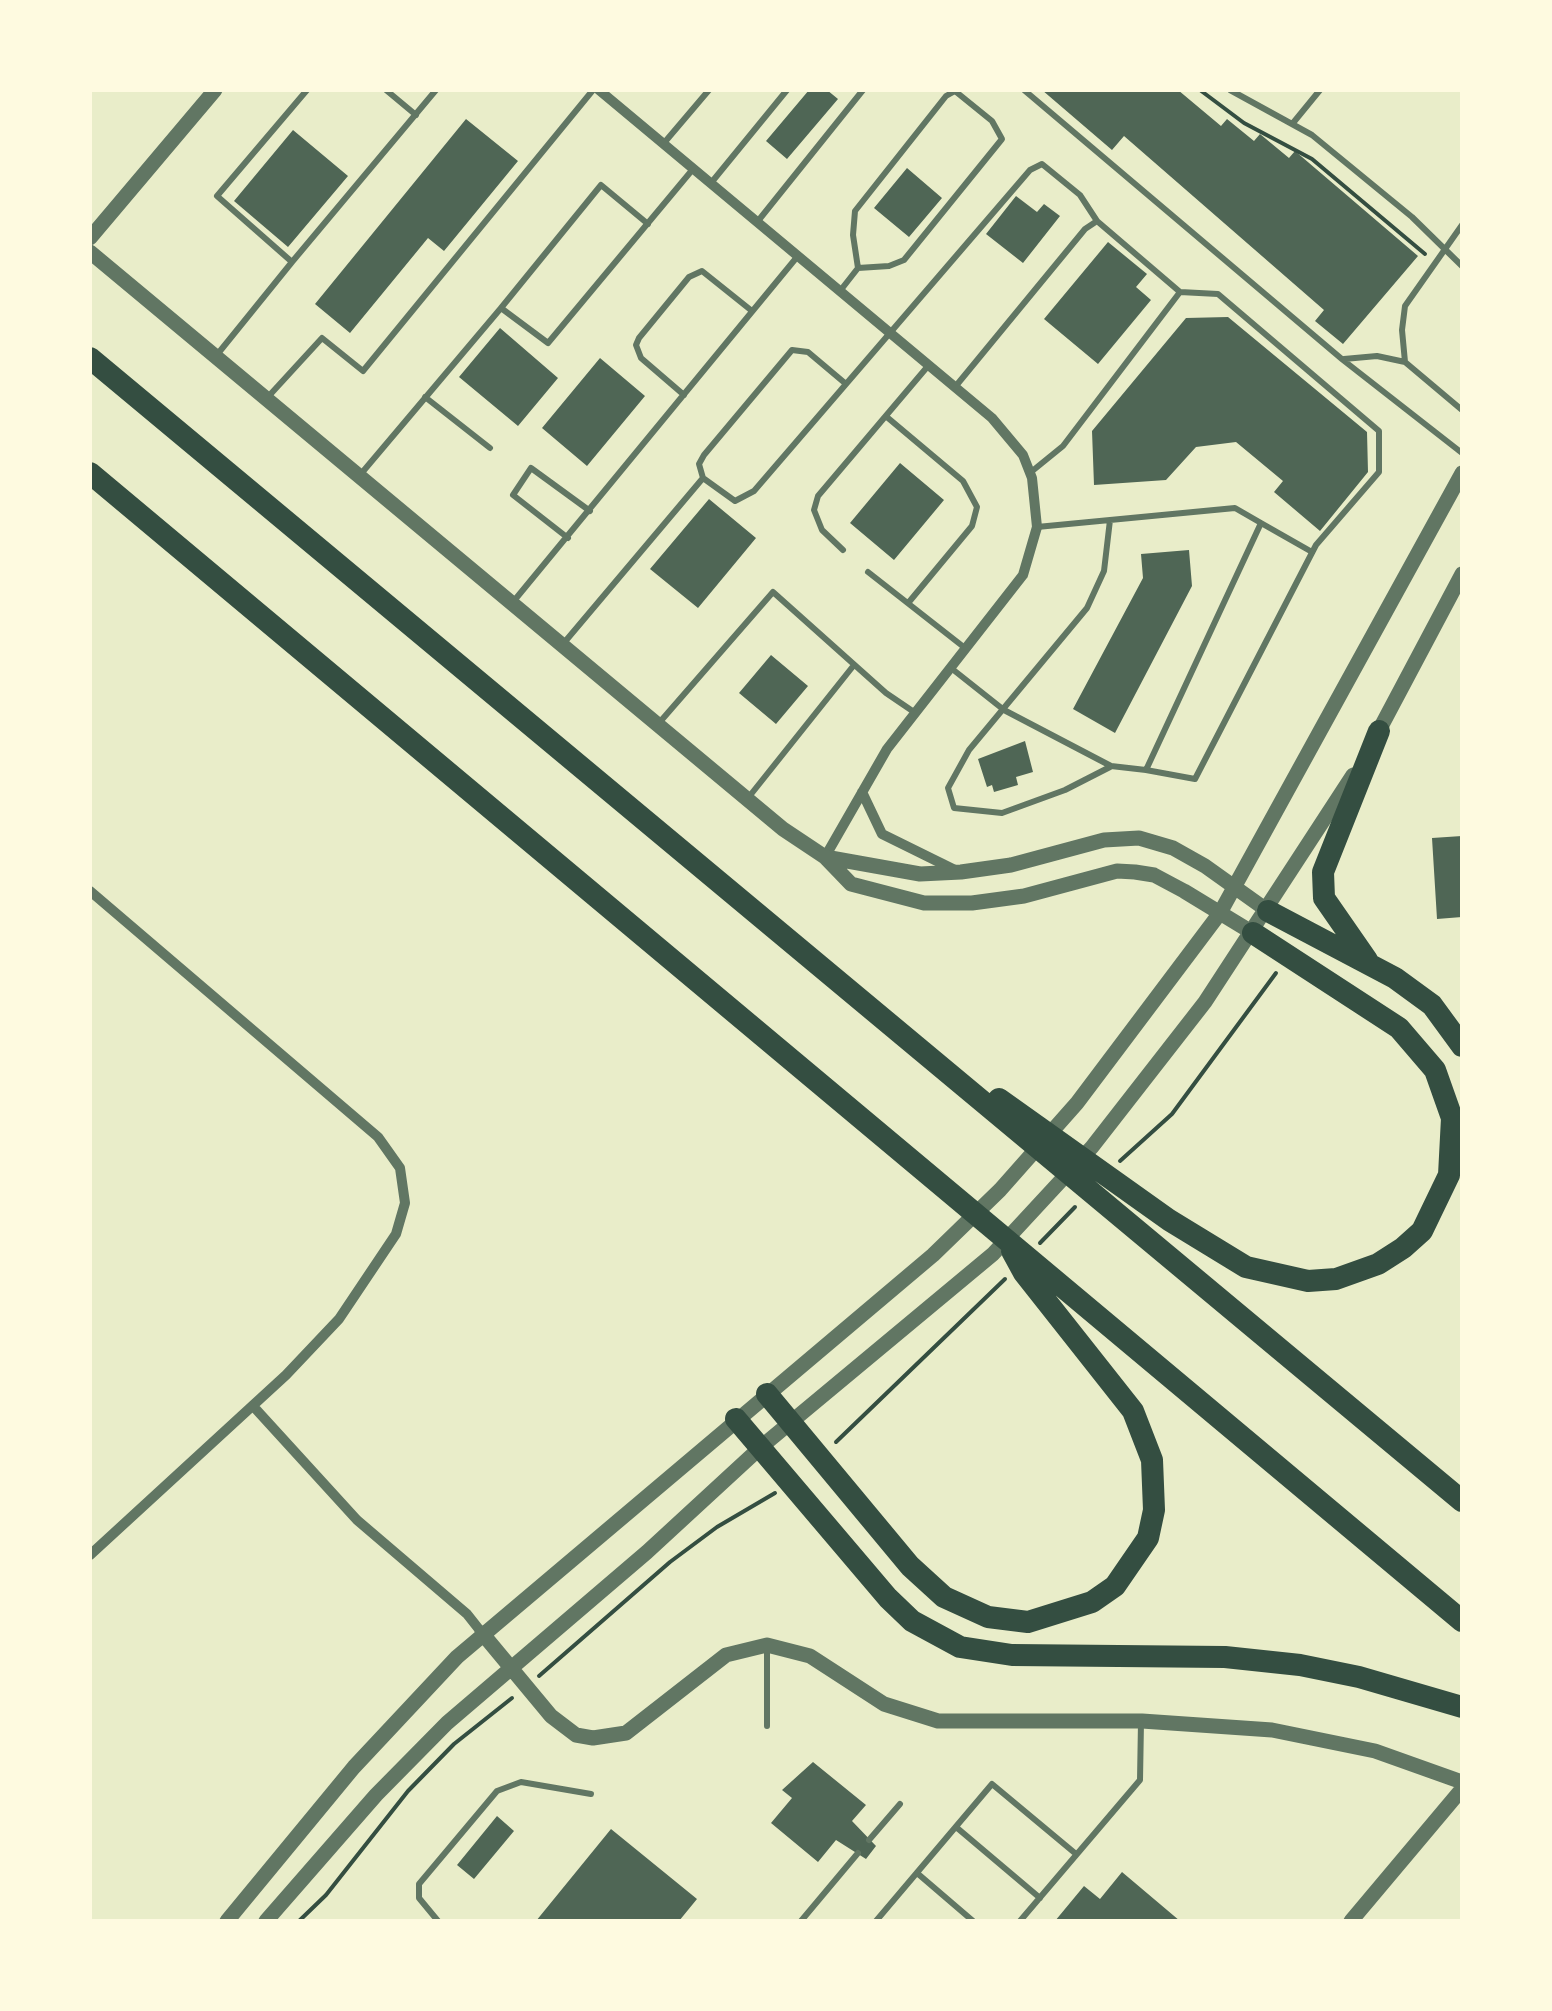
<!DOCTYPE html>
<html>
<head>
<meta charset="utf-8">
<style>
	body { margin:0 }
	#map { position:relative; width:1552px; height:2011px; overflow:hidden; background:#e9edc9; font-family:Roboto,sans-serif }
	canvas { display:block }
	.frame { position:absolute; inset:0; border:92px solid #fefae0; pointer-events:none }
</style>
</head>
<body>
<div id="map">
<canvas width="1552" height="2011"></canvas>
<div class="frame"></div>
</div>
<script>
const ctx = document.querySelector('canvas').getContext('2d');
ctx.lineJoin = 'round';
function paint(path, color) {
  ctx.fillStyle = color;
  ctx.fill(path, 'evenodd');
}
function toPath(rows) {
  const path = new Path2D();
  for (const r of rows) {
    path.moveTo(r[0], r[1]);
    for (let i = 2; i < r.length; i += 2) path.lineTo(r[i], r[i + 1]);
  }
  return path;
}
function strokePath(path, color, width, dash) {
  ctx.strokeStyle = color;
  ctx.lineWidth = width;
  ctx.lineCap = dash ? 'butt' : 'round';
  ctx.setLineDash(dash || []);
  ctx.stroke(path);
}
paint(toPath([
	[809,90,827,90,838,99,787,159,766,141],
	[1042,90,1178,90,1221,126,1227,119,1254,141,1260,134,1289,158,1295,151,1418,256,1343,344,1315,321,1324,310,1124,136,1112,150],
	[466,119,518,161,444,251,428,238,350,333,315,304],
	[293,130,348,176,288,247,234,201],
	[907,168,942,198,909,237,874,208],
	[1016,196,1037,212,1044,204,1060,216,1023,263,986,234],
	[1108,242,1147,274,1136,287,1151,300,1098,364,1044,319],
	[1228,317,1367,432,1368,472,1320,531,1274,492,1283,481,1236,442,1196,447,1166,480,1094,485,1092,431,1186,318],
	[500,328,558,378,518,426,459,377],
	[600,358,645,396,587,466,542,428],
	[900,463,944,500,894,560,850,523],
	[709,499,756,538,698,608,650,569],
	[1189,550,1192,586,1115,733,1073,709,1143,578,1141,554],
	[771,655,808,686,776,724,739,693],
	[1025,741,1033,772,1016,777,1018,785,994,792,992,785,987,787,978,759],
	[1462,836,1462,917,1437,919,1432,838],
	[813,1762,866,1805,852,1821,876,1846,866,1859,836,1840,818,1862,771,1823,792,1798,782,1790],
	[497,1816,514,1831,474,1879,457,1865],
	[611,1829,697,1899,679,1921,536,1921],
	[1122,1872,1180,1921,1055,1921,1084,1886,1100,1899]
]), '#4f6655');
strokePath(toPath([
	[1200,90,1244,123,1312,159,1425,254],
	[1120,1161,1172,1114,1276,973],
	[1040,1243,1075,1207],
	[836,1442,1005,1279],
	[539,1676,670,1562,717,1527,775,1493],
	[299,1921,326,1895,408,1791,454,1744,512,1698]
]), '#344e41', 4);
strokePath(toPath([
	[386,90,416,115],
	[1024,90,1343,360,1462,453],
	[1230,90,1312,135,1412,217,1462,266],
	[1293,123,1320,90],
	[664,143,709,90],
	[711,183,787,90],
	[758,221,863,90],
	[292,262,436,90],
	[840,291,858,268,853,235,855,211,946,96,955,91,992,121,1002,139,904,260,889,266,858,268],
	[501,308,601,185,648,224],
	[216,356,292,262,217,196,307,90],
	[1344,359,1377,356,1405,362,1462,410],
	[1405,362,1402,330,1405,306,1462,225],
	[846,384,808,352,792,350,704,455,699,464,703,478,735,501,754,491,871,355,1030,170,1042,164,1080,195,1097,221],
	[955,387,1085,229,1097,221,1180,292],
	[684,395,641,358,636,345,639,338,689,277,702,271,752,311],
	[425,397,490,448],
	[267,398,322,338,363,371,593,90],
	[888,418,963,481,977,507,972,526,909,602],
	[1031,472,1063,446,1180,292,1218,294,1379,431,1379,472,1316,545,1195,779,1146,770],
	[360,475,501,308,548,343,693,169],
	[1261,523,1312,552],
	[568,538,513,495,531,468,590,511],
	[843,550,822,530,814,510,818,496,928,366],
	[868,572,965,648],
	[513,602,797,257],
	[563,644,703,478],
	[951,668,1004,710,1111,766,1146,770,1261,523,1235,508,1037,527],
	[659,723,773,592,886,693,914,712],
	[1110,767,1065,790,1002,813,954,808,948,788,969,750,1087,608,1104,571,1110,520],
	[748,798,854,665],
	[767,1646,767,1726],
	[956,1827,1040,1898],
	[869,1840,900,1804],
	[917,1873,973,1921],
	[438,1921,419,1898,419,1884,497,1791,521,1782,591,1794],
	[801,1921,858,1853],
	[876,1921,992,1784,1076,1854],
	[1020,1921,1140,1780,1141,1722]
]), '#617663', 6);
strokePath(toPath([
	[599,90,992,418,1023,455,1032,478,1037,527,1023,575,887,749,825,857],
	[862,792,882,834,955,870],
	[90,891,378,1137,400,1168,405,1203,396,1234,339,1319,286,1375,90,1555],
	[253,1406,357,1520,467,1614,482,1633]
]), '#617663', 10);
strokePath(toPath([
	[90,238,215,90],
	[90,252,783,829,825,857,851,884,924,903,972,903,1024,896,1117,871,1135,872,1154,875,1184,891,1253,933],
	[1375,738,1462,574],
	[825,857,920,874,961,872,1011,865,1104,840,1139,838,1173,848,1205,866,1268,911],
	[482,1633,551,1716,576,1735,593,1738,626,1733,726,1655,767,1645,810,1656,884,1704,938,1721,1142,1721,1272,1730,1375,1751,1462,1782],
	[227,1921,354,1767,457,1657,933,1255,1000,1190,1077,1103,1220,913,1462,473],
	[266,1921,376,1795,447,1723,647,1552,761,1447,993,1254,1092,1147,1205,1002,1353,775],
	[1351,1921,1462,1789]
]), '#617663', 15);
strokePath(toPath([
	[90,358,1462,1501],
	[90,473,1462,1621],
	[1268,911,1395,978,1432,1005,1462,1046],
	[1367,960,1324,898,1323,872,1379,731],
	[999,1099,1169,1220,1246,1267,1308,1281,1336,1279,1378,1264,1403,1248,1422,1231,1449,1175,1452,1118,1435,1070,1399,1028,1253,933],
	[767,1394,910,1566,944,1597,988,1617,1028,1622,1092,1602,1115,1586,1148,1538,1154,1510,1152,1460,1133,1411,1024,1273,1012,1251],
	[736,1419,888,1598,912,1621,960,1647,1012,1655,1225,1657,1300,1665,1359,1677,1462,1707]
]), '#344e41', 22);
</script>
</body>
</html>
